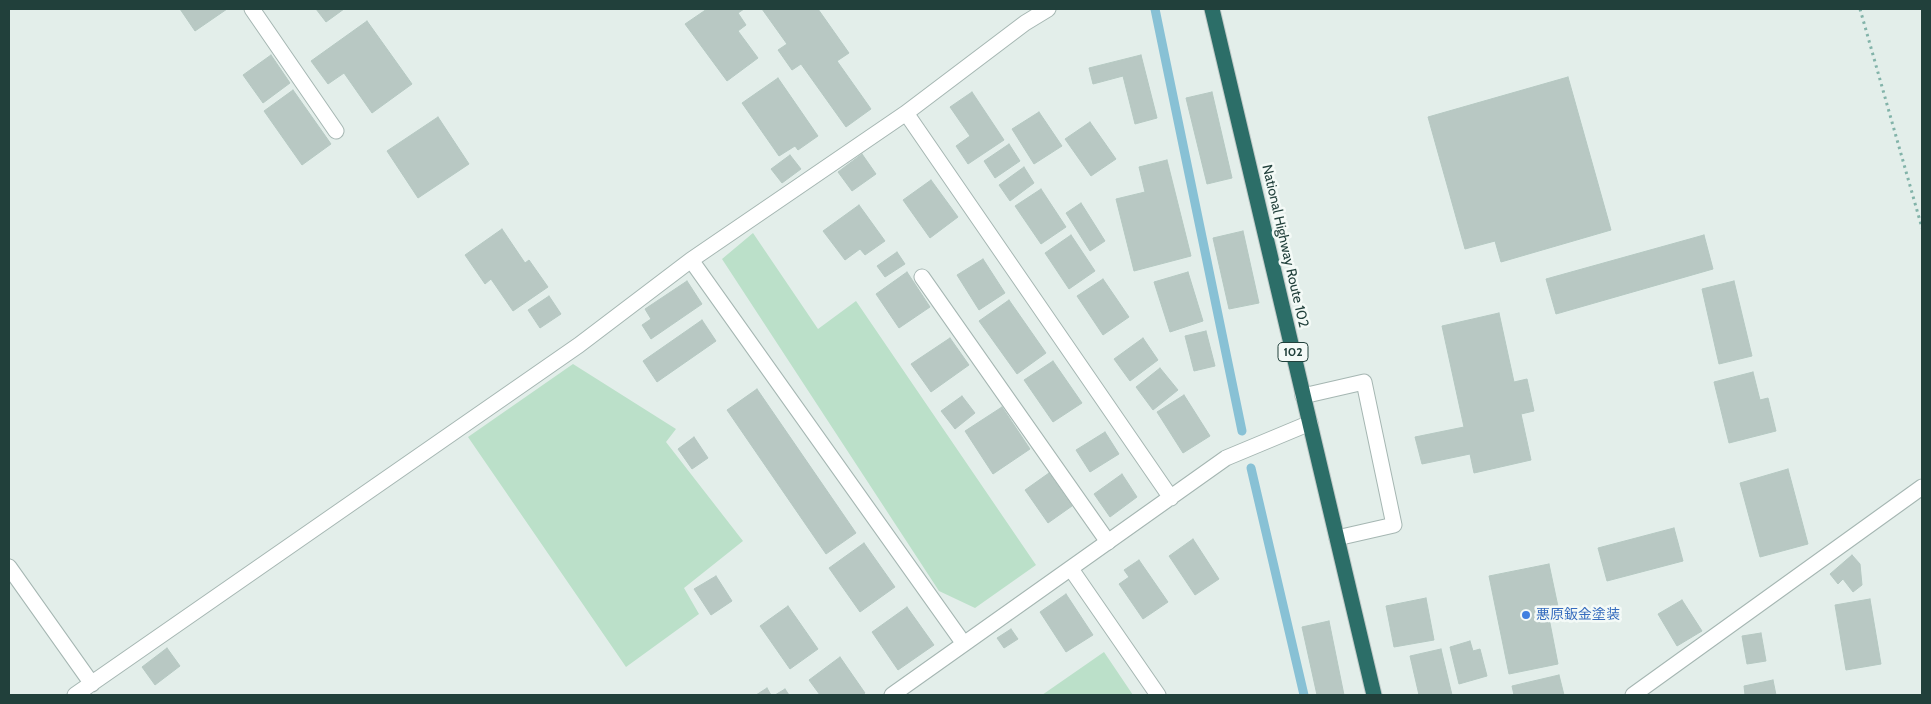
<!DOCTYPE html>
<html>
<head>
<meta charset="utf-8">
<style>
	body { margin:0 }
	#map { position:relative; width:1931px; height:704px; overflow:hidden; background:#e3eeea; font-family:Cabin,sans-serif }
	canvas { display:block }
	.frame { position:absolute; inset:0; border:10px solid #21403b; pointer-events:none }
</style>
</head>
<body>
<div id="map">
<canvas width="1931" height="704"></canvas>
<div class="frame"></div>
</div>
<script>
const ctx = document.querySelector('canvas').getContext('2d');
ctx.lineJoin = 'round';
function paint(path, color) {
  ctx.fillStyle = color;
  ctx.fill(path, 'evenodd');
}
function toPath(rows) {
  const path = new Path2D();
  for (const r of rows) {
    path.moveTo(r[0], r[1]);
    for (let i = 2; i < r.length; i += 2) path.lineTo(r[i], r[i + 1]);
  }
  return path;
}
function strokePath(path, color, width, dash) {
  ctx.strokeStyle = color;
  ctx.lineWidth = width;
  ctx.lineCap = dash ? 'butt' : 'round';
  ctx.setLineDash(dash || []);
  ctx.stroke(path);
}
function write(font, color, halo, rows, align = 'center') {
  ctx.font = font + ' Cabin,"Noto Sans JP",sans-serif';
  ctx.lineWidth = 5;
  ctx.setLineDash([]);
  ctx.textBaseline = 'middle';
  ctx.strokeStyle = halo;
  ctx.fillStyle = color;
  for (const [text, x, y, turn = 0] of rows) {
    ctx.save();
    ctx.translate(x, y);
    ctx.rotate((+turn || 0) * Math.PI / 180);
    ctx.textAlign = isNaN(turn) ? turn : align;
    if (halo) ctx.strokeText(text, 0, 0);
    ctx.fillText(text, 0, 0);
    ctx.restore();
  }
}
paint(toPath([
	[753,233,818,329,856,301,1036,565,975,608,939,591,722,259],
	[573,364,676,429,666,442,743,541,684,588,699,614,626,667,468,437],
	[1104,652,1133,695,1042,695]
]), '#bbe0c9');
strokePath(toPath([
	[1155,9,1242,431],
	[1251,468,1304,695]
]), '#88c1d5', 9);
const building = toPath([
	[180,9,227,9,195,31,180,9],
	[316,9,344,9,326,22,316,9],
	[707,9,744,9,738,13,746,25,738,31,758,58,727,81,685,24,707,9],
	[762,9,818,9,849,53,837,61,871,109,846,127,801,64,792,70,778,50,787,44,762,9],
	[367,21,412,84,372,113,344,73,328,84,311,61,367,21],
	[271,55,290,83,263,103,243,75,271,55],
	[1141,55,1157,118,1135,124,1123,76,1093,84,1089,68,1141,55],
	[1568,77,1611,230,1501,262,1495,241,1465,249,1428,117,1568,77],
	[778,78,818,136,798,150,795,146,779,156,742,103,778,78],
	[293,90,331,144,302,165,264,111,293,90],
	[972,92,1004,140,968,164,956,146,970,136,950,107,972,92],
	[1212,92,1232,178,1207,184,1186,98,1212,92],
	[1039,112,1062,146,1034,164,1012,129,1039,112],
	[438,117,469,164,418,198,387,151,438,117],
	[1090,122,1116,159,1091,176,1065,139,1090,122],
	[1009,144,1020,161,995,178,984,161,1009,144],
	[862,154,876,174,852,191,838,172,862,154],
	[790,155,801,169,782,183,771,169,790,155],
	[1167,160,1191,256,1134,271,1116,199,1145,192,1139,167,1167,160],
	[1024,167,1034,183,1010,201,999,185,1024,167],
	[931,180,958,217,930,238,903,200,931,180],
	[1041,189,1066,227,1041,244,1015,206,1041,189],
	[1081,203,1105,241,1090,251,1066,213,1081,203],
	[859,205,885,241,865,255,860,249,845,260,823,231,859,205],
	[502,229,525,263,529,260,548,287,513,311,491,279,485,284,465,255,502,229],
	[1243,231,1259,303,1229,309,1213,238,1243,231],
	[1071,235,1095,271,1069,289,1045,253,1071,235],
	[1704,235,1713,269,1556,314,1546,279,1704,235],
	[897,252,905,264,885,277,877,266,897,252],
	[983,259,1005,293,979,310,957,275,983,259],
	[907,272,930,307,899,328,876,294,907,272],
	[1188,272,1203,321,1170,332,1154,282,1188,272],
	[1103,279,1129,317,1103,335,1077,296,1103,279],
	[687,281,702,304,651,339,642,325,651,319,645,309,687,281],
	[1734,281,1752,356,1719,364,1702,289,1734,281],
	[549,296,561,314,540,328,528,310,549,296],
	[1009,300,1046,353,1017,374,979,321,1009,300],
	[1499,313,1514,382,1527,379,1534,411,1521,414,1531,460,1474,473,1470,454,1422,464,1415,437,1464,427,1442,326,1499,313],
	[702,320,716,341,657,382,643,361,702,320],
	[1206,331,1215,366,1194,371,1185,336,1206,331],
	[950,338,969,365,931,392,911,364,950,338],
	[1143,338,1158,360,1130,381,1114,359,1143,338],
	[1053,361,1082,403,1053,422,1024,380,1053,361],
	[1160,368,1178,390,1153,410,1136,387,1160,368],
	[1753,372,1760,400,1768,398,1776,431,1729,443,1714,382,1753,372],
	[757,389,856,533,826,554,727,410,757,389],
	[1184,395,1210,436,1183,453,1157,412,1184,395],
	[962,396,975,413,955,429,941,411,962,396],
	[1002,407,1030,449,993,474,965,431,1002,407],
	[1105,432,1119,454,1090,472,1076,450,1105,432],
	[694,437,708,458,692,469,678,449,694,437],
	[1788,469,1808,544,1760,557,1740,483,1788,469],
	[1049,473,1072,506,1048,523,1025,490,1049,473],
	[1122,474,1137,497,1110,517,1094,494,1122,474],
	[1674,528,1683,561,1607,581,1598,548,1674,528],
	[1193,539,1219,579,1195,595,1169,556,1193,539],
	[864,543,895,587,860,612,829,568,864,543],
	[1852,555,1860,564,1862,585,1853,592,1843,579,1838,584,1830,574,1852,555],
	[1139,560,1168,602,1143,619,1119,584,1129,577,1124,570,1139,560],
	[1549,564,1560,616,1549,618,1558,664,1509,674,1489,576,1549,564],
	[716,576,732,601,711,615,694,589,716,576],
	[1066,594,1093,635,1066,652,1040,612,1066,594],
	[1426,598,1434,640,1394,647,1386,606,1426,598],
	[1870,599,1881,664,1846,670,1835,605,1870,599],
	[1682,600,1702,631,1677,646,1658,614,1682,600],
	[788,606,818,649,790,669,760,626,788,606],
	[907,607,934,645,898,670,872,632,907,607],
	[1329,621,1344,695,1317,695,1302,627,1329,621],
	[1011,629,1018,639,1004,648,997,638,1011,629],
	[1761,633,1766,661,1747,664,1742,636,1761,633],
	[1470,641,1473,651,1480,649,1487,676,1459,684,1450,647,1470,641],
	[167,648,180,666,155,685,142,667,167,648],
	[1441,649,1452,695,1419,695,1410,656,1441,649],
	[840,657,865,693,862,695,820,695,809,680,840,657],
	[1559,675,1564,695,1514,695,1512,686,1559,675],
	[1773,680,1776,695,1745,695,1744,686,1773,680],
	[767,688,771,695,756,695,767,688],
	[785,689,789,695,775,695,785,689]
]);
paint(building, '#b8c8c3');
strokePath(building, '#b5c8c2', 1);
const lane = toPath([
	[922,277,1108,542],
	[1303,396,1364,382,1394,525,1337,538],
	[1071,569,1158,695]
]);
const street = toPath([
	[252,9,336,131],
	[906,113,1171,498],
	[691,260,964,644],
	[9,567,92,684],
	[75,695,579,345,691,260,906,113,1025,23,1048,9],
	[892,695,1226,458,1310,423],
	[1633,695,1922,487]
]);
const highway = toPath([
	[1212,9,1374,695]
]);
strokePath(lane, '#a5b6b2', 17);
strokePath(street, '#a5b6b2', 17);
strokePath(highway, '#c1cac8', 17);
strokePath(toPath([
	[1860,9,1922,228]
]), '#82b3a9', 3, [2.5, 4]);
strokePath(lane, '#fff', 15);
strokePath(street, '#fff', 15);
strokePath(highway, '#2c6e68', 15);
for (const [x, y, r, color] of [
	[1526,615,5,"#3f7fe0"]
]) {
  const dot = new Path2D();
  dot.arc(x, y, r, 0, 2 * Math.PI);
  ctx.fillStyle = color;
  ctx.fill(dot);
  strokePath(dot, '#f4faf7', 2);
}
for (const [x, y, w] of [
	[1293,352,30]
]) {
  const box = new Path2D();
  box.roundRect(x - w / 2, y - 9.5, w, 19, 4);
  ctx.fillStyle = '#f4faf7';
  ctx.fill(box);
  strokePath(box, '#21403b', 1);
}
write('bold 12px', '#21403b', null, [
	["102",1293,352]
]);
write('14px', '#21403b', '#f4faf7', [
	["National Highway Route 102",1285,246,77]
]);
write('14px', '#366cbe', '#f4faf7', [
	["悪原鈑金塗装",1536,615]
], 'left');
</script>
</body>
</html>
